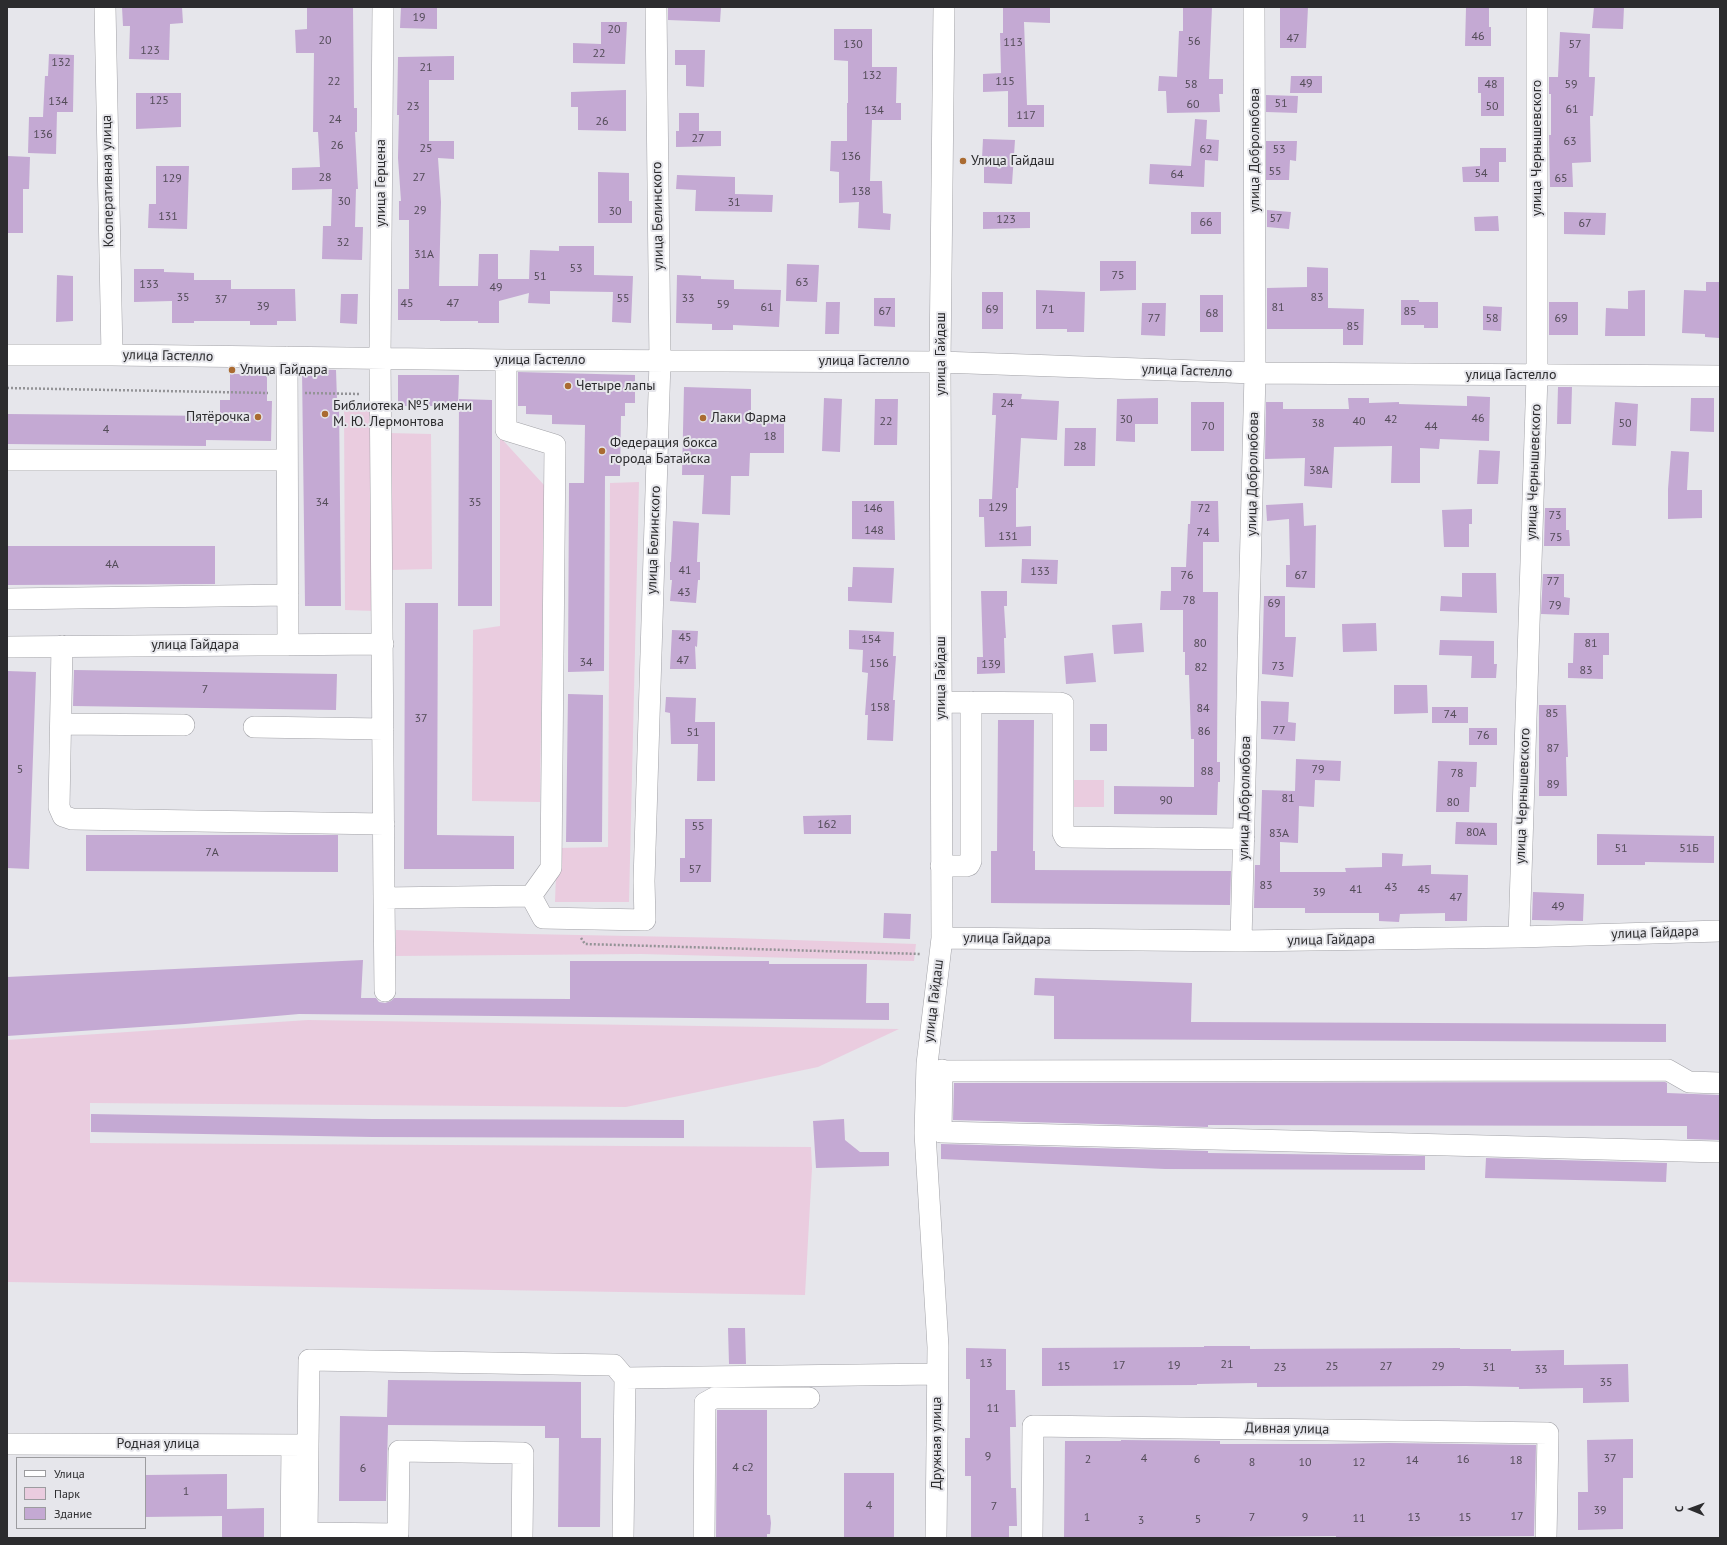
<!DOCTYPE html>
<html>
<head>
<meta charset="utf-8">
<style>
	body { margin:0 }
	#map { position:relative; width:1727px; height:1545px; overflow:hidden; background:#e6e6eb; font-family:"PT Sans",sans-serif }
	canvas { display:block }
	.frame { position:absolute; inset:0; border:8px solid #2c2c2e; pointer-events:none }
	.legend { position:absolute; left:16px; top:1457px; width:130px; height:72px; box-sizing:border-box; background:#e6e6eb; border:1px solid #9c9c9f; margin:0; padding:5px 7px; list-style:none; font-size:12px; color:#2c2c2e }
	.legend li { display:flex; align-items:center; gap:8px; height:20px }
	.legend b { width:20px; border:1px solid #9c9c9f }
	.north { position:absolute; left:1671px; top:1489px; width:40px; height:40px; -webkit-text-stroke:3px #e6e6eb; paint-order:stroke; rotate:271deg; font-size:11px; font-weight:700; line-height:16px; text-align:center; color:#2c2c2e }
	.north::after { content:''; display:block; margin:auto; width:14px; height:18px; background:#2c2c2e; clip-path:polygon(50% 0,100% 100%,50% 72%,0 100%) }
</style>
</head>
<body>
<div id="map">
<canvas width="1727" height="1545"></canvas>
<div class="frame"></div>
<ul class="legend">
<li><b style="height:5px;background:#fff"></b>Улица</li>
<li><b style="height:11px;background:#eaccdf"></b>Парк</li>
<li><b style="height:11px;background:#c4a9d3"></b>Здание</li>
</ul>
<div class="north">С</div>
</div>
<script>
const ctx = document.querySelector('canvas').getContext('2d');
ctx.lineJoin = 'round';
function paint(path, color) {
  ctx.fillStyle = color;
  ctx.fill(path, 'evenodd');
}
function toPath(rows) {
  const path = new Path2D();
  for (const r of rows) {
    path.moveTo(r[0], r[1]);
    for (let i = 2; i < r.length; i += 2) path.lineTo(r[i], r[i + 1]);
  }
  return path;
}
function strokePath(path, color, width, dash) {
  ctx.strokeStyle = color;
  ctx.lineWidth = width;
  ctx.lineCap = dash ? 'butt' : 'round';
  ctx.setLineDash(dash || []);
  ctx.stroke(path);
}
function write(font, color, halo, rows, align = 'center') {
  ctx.font = font + ' "PT Sans",sans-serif';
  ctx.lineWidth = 4;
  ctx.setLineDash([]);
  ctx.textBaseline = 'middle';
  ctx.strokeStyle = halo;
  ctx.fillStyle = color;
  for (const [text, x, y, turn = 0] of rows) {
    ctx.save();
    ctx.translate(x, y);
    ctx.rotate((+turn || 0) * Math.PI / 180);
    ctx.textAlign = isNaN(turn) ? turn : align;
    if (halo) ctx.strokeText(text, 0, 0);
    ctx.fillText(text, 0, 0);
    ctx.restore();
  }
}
paint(toPath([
	[372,403,374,611,345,610,344,404],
	[388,433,431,434,432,569,388,570],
	[500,437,544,485,540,802,472,801,473,630,500,626],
	[639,482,629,902,555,902,557,848,608,847,610,483],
	[1072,780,1104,780,1104,807,1071,807],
	[396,930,528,934,732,938,916,944,914,961,641,954,395,956],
	[308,1020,899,1029,818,1067,626,1107,90,1103,90,1143,811,1147,812,1168,805,1295,7,1282,7,1040]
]), '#eaccdf');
paint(toPath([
	[122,7,182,7,183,23,170,24,169,60,129,59,130,26,123,26],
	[307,7,353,7,354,108,357,108,357,132,355,132,358,189,356,189,355,227,363,227,362,260,322,259,323,226,331,226,332,189,292,190,292,168,320,167,318,132,313,132,314,53,296,53,295,30,307,29],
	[401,7,437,8,437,29,400,28],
	[668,7,721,7,720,22,668,20],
	[1003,7,1050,7,1050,23,1024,22,1027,105,1044,105,1044,127,1008,127,1008,91,983,92,983,74,1001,73,1000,33,1003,33],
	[1183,7,1212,7,1209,79,1223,79,1223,94,1219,94,1220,112,1167,113,1166,91,1158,91,1159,76,1177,77,1179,31,1183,31],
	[1280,7,1308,7,1306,48,1280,48],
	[1594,7,1624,7,1623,29,1592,28],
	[1466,8,1489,8,1489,27,1491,27,1491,46,1465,46],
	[601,22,627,22,625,64,573,63,573,43,601,44],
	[834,29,872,29,872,67,897,67,896,103,901,103,901,120,872,120,870,181,882,181,883,213,891,214,890,230,858,228,859,202,839,203,839,172,830,171,831,141,847,141,847,103,848,103,848,61,834,60],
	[1560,32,1590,34,1589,77,1595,77,1593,116,1590,116,1591,162,1572,163,1573,187,1550,187,1549,135,1551,135,1551,94,1549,94,1549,77,1558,77],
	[675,50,705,50,704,87,686,86,686,65,675,65],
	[49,54,74,55,73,112,57,112,56,154,28,153,29,117,43,117,45,76,48,76],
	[454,56,454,80,429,80,429,141,454,141,454,159,438,158,441,202,439,286,478,286,479,254,498,254,498,279,529,279,530,250,559,251,559,246,594,246,594,275,633,276,631,323,612,322,613,292,550,291,550,304,528,303,529,293,499,301,499,323,478,323,478,321,440,321,440,320,398,320,398,289,409,289,409,220,399,220,399,201,401,201,398,158,399,115,397,115,398,57],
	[1291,76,1322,76,1322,93,1290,93],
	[1478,77,1504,77,1504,116,1481,116,1481,93,1478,93],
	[626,90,626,131,578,130,578,107,571,107,571,92],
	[136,93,181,93,181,127,136,129],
	[1266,95,1298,96,1297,113,1266,112],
	[679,113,699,113,699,131,721,131,721,146,676,147,676,131,679,131],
	[1195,119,1207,120,1206,139,1219,140,1218,161,1205,160,1204,187,1149,184,1150,164,1191,166],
	[983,139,1015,140,1012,184,984,183,984,159,982,159],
	[1266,141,1297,141,1296,161,1290,160,1289,180,1266,180],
	[1480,148,1506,148,1506,162,1499,162,1499,182,1463,182,1462,167,1480,166],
	[7,156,30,157,29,189,23,189,23,233,7,233],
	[156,166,189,166,187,229,148,228,149,204,156,204],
	[598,172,629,173,629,201,632,201,632,223,598,223],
	[677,175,735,177,735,194,773,195,772,212,695,211,696,190,676,189],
	[1267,210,1291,212,1289,229,1267,227],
	[983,212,1030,212,1030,228,983,229],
	[1191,212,1221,212,1221,234,1191,234],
	[1564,212,1606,213,1605,235,1564,234],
	[1498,216,1499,231,1475,231,1474,217],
	[1100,261,1136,261,1136,290,1100,291],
	[787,264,819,265,817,302,786,301],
	[1307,267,1328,268,1328,308,1364,309,1363,345,1343,345,1343,329,1267,329,1267,288,1307,287],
	[134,269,164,269,164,272,194,273,194,280,231,280,231,289,295,289,296,321,277,321,277,325,250,325,250,321,194,321,194,323,172,323,172,301,134,302],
	[57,275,73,276,73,321,56,322],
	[677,275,701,276,701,279,734,280,734,289,781,290,779,327,733,325,733,330,712,330,712,324,676,323],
	[1706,282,1720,282,1719,338,1705,337,1705,334,1682,333,1684,290,1706,291],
	[1036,290,1085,292,1084,332,1067,332,1067,329,1036,329],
	[1645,290,1645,336,1605,336,1606,308,1628,309,1628,291],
	[982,292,1003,292,1003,329,982,329],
	[341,294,358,294,357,324,340,323],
	[1200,295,1223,295,1223,332,1200,332],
	[874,298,895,298,895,327,874,326],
	[1401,300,1419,300,1419,302,1438,302,1438,328,1424,328,1424,325,1401,325],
	[826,302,840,302,839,334,825,334],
	[1549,302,1578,302,1578,335,1549,335],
	[1142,303,1166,303,1165,336,1141,335],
	[1483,306,1502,307,1501,331,1483,330],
	[302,369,336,370,337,400,339,400,341,606,305,606],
	[518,372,635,375,635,403,625,403,625,416,621,416,620,476,605,476,604,671,568,672,569,483,584,483,585,425,552,424,552,415,526,414,526,406,518,406],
	[230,374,267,374,267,401,272,401,271,441,206,440,206,446,7,444,7,414,220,416,220,400,230,400],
	[398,375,459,375,458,406,398,406],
	[684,387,751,389,751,421,784,421,784,453,750,453,749,476,731,476,730,515,702,514,704,475,682,475],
	[1558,387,1572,387,1571,424,1557,424],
	[993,393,1022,394,1021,399,1059,401,1057,440,1021,438,1018,488,1016,488,1016,527,1031,526,1031,546,985,547,984,517,979,517,979,499,992,499,996,415,992,415],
	[1467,396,1490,397,1489,441,1440,439,1439,449,1420,448,1420,483,1391,483,1392,446,1334,447,1332,488,1304,486,1305,458,1265,459,1266,402,1283,402,1283,409,1349,409,1348,398,1369,398,1369,403,1399,402,1399,404,1467,406],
	[824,398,842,399,840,452,822,451],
	[1158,398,1158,424,1135,424,1135,442,1116,441,1117,399],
	[1691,398,1714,398,1714,432,1690,431],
	[459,399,492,400,492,606,458,606],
	[875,399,898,399,897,445,874,445],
	[1191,402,1224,402,1224,451,1191,451],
	[1615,402,1638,404,1636,446,1612,445],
	[1065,428,1096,428,1095,466,1064,466],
	[1479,450,1500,451,1498,484,1477,484],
	[1671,451,1689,452,1687,490,1702,490,1702,518,1668,519,1668,489],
	[852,501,894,501,895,540,852,539],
	[1191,501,1218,501,1219,542,1203,542,1203,592,1218,592,1217,762,1220,762,1220,782,1218,782,1217,815,1114,814,1114,786,1194,787,1194,739,1191,739,1189,675,1185,675,1185,652,1183,652,1183,610,1160,610,1161,591,1171,591,1171,567,1186,567,1188,524,1190,524],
	[1303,503,1304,526,1316,525,1315,588,1286,587,1286,565,1290,565,1289,519,1267,521,1266,505],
	[1545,508,1566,508,1566,530,1569,530,1570,546,1544,546],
	[1472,509,1472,524,1469,524,1469,547,1444,547,1442,510],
	[673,521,699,523,697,562,700,562,700,580,698,580,696,603,670,601,672,580,670,580,670,562,671,562],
	[8,546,215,546,215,584,8,585],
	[1022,559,1058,560,1057,584,1021,583],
	[853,567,894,568,892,603,848,601,848,587,852,587],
	[1462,573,1496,573,1497,613,1440,611,1441,596,1462,597],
	[1543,574,1564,574,1564,597,1570,598,1569,615,1541,614],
	[981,591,1007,591,1007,606,1004,606,1006,638,1004,638,1005,673,977,674,977,657,983,657],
	[1264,596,1285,596,1285,637,1296,637,1293,677,1262,674],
	[405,603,438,603,437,835,514,836,514,869,404,869],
	[1142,623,1144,652,1114,654,1112,625],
	[1376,623,1377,651,1343,652,1342,624],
	[672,630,698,631,697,647,695,646,696,669,670,669],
	[849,630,894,632,893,656,896,656,893,700,895,700,893,741,867,740,868,715,865,715,868,673,862,672,863,650,849,649],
	[1574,633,1609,633,1609,655,1603,655,1603,679,1568,678,1568,663,1573,663],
	[1440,640,1494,641,1494,664,1497,664,1496,678,1471,678,1472,656,1439,655],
	[1093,653,1096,682,1066,684,1064,656],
	[74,670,337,674,336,710,73,706],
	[7,671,36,672,29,869,7,868],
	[1394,685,1427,685,1428,713,1394,714],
	[568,694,603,695,602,842,566,842],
	[666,697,696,698,695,722,715,722,715,781,697,781,698,744,671,744,670,713,665,712],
	[1261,701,1289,702,1288,722,1296,723,1295,741,1261,739],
	[1539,705,1566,705,1568,757,1566,757,1567,796,1539,796],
	[1432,707,1468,707,1468,723,1432,723],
	[998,720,1034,720,1033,851,1035,851,1035,870,1231,871,1230,905,991,903,991,851,997,851],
	[1090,724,1107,724,1107,751,1090,751],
	[1469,728,1497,728,1497,745,1469,745],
	[1296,759,1341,761,1340,781,1315,780,1314,807,1299,806,1298,843,1280,842,1280,872,1346,872,1345,868,1382,867,1382,853,1403,854,1402,866,1431,865,1431,874,1468,875,1467,921,1445,921,1445,913,1400,914,1399,922,1379,921,1379,913,1305,913,1305,908,1254,908,1255,865,1260,865,1262,790,1295,791],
	[1438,761,1477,762,1476,787,1470,787,1469,812,1436,812],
	[851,815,851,834,804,834,803,816],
	[685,819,712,819,711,882,680,882,680,858,685,858],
	[1456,822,1497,823,1497,845,1455,844],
	[1597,834,1714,836,1714,863,1645,862,1645,865,1597,865],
	[86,835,338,835,338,872,86,871],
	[1533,892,1584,894,1583,921,1532,920],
	[884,913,911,914,910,939,883,938],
	[363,960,361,998,376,998,379,1002,385,1003,391,1001,394,998,570,999,570,961,769,961,769,964,867,964,866,1003,889,1003,889,1020,299,1014,185,1024,7,1036,7,977],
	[1035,978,1192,983,1191,1022,1666,1024,1666,1042,1054,1039,1054,996,1034,995],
	[1665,1082,1667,1083,1667,1093,1720,1095,1720,1140,1687,1139,1687,1126,1208,1125,1208,1127,953,1120,954,1083],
	[91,1114,372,1119,684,1120,684,1138,372,1137,91,1132],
	[844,1119,845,1140,860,1152,889,1152,889,1166,816,1168,813,1121],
	[941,1144,1208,1151,1208,1153,1425,1156,1425,1170,1165,1169,941,1159],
	[1486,1158,1667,1163,1666,1182,1485,1178],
	[728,1328,745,1328,746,1364,729,1364],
	[1204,1346,1250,1346,1250,1349,1460,1348,1460,1349,1511,1349,1511,1351,1564,1350,1564,1365,1628,1364,1629,1402,1583,1403,1583,1388,1519,1389,1519,1387,1466,1386,1257,1387,1257,1383,1197,1384,1197,1385,1042,1386,1042,1348,1204,1347],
	[966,1348,1006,1349,1006,1390,1015,1390,1016,1427,1010,1427,1011,1488,1016,1488,1017,1526,1009,1526,1009,1538,971,1538,971,1476,965,1476,965,1438,970,1438,970,1379,966,1379],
	[388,1380,581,1382,581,1438,601,1438,600,1527,558,1527,559,1438,545,1438,545,1426,388,1425,386,1501,339,1501,340,1416,387,1417],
	[717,1410,767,1410,767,1515,770,1515,771,1523,770,1534,767,1534,767,1538,716,1538],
	[1633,1439,1633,1478,1623,1478,1623,1529,1578,1530,1578,1492,1588,1492,1587,1440],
	[1121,1440,1220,1441,1220,1444,1327,1444,1389,1443,1536,1445,1534,1536,1381,1537,1381,1538,1336,1538,1336,1536,1221,1537,1221,1538,1064,1537,1065,1441,1121,1441],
	[844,1473,894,1473,894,1538,844,1538],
	[227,1474,227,1509,264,1508,264,1538,222,1538,222,1516,145,1517,145,1475]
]), '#c4a9d3');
const minor = toPath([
	[105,7,112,355],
	[383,7,380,358,384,898,531,896,543,918,645,920,644,881,660,361,656,7],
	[7,355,112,355,506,360,940,362,1255,373,1720,376],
	[287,357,288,645],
	[506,360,506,430,555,445,551,868,531,896],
	[7,460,287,460],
	[8,599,288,595],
	[62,646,59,807,63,816,72,819,384,824],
	[7,647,383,644],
	[941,702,1060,703,1063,704,1063,833,1065,837,1244,839],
	[61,724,184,725],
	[254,727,383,729],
	[941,866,966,866,969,865,971,861,971,702],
	[384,898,385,991],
	[1519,937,1537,375,1537,7],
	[942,938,1241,941,1519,937,1720,931],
	[1241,941,1255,373,1254,7],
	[942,1070,941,1132,1720,1152],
	[928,1071,1668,1070,1689,1082,1720,1083],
	[7,1444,308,1445],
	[291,1538,292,1445],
	[522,1538,523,1453,399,1451,398,1534,307,1533,309,1360,614,1365,625,1378,937,1374],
	[623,1538,625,1378],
	[704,1538,705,1403,714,1398,809,1398],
	[936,1538,938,1347,925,1133,927,1064,942,938,940,362,944,7],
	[1032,1538,1033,1426,1548,1433,1546,1538]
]);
strokePath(minor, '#a2a2a7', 22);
strokePath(toPath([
	[7,388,268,393],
	[305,393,360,394],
	[581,938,585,944,921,954]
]), '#939396', 2.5, [2, 2]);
strokePath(minor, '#fff', 21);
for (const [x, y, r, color] of [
	[963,161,4,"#aa6b31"],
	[232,370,4,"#aa6b31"],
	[568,386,4,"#aa6b31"],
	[325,414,4,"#aa6b31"],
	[258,417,4,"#aa6b31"],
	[703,418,4,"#aa6b31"],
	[602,451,4,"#aa6b31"]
]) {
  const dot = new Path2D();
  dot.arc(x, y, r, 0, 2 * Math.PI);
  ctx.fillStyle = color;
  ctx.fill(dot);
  strokePath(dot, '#e6e6eb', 1.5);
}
write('12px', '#524b57', null, [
	["19",419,18],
	["20",614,30],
	["46",1478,37],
	["47",1293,39],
	["20",325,41],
	["56",1194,42],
	["113",1013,43],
	["130",853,45],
	["57",1575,45],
	["123",150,51],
	["22",599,54],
	["132",61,63],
	["21",426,68],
	["132",872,76],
	["22",334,82],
	["115",1005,82],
	["49",1306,84],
	["58",1191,85],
	["48",1491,85],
	["59",1571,85],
	["125",159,101],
	["134",58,102],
	["51",1281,104],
	["60",1193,105],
	["23",413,107],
	["50",1492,107],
	["61",1572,110],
	["134",874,111],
	["117",1026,116],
	["24",335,120],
	["26",602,122],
	["136",43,135],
	["27",698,139],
	["63",1570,142],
	["26",337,146],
	["25",426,149],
	["62",1206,150],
	["53",1279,150],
	["136",851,157],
	["55",1275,172],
	["54",1481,174],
	["64",1177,175],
	["28",325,178],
	["27",419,178],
	["129",172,179],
	["65",1561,179],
	["138",861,192],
	["30",344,202],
	["31",734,203],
	["29",420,211],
	["30",615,212],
	["131",168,217],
	["57",1276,219],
	["123",1006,220],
	["66",1206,223],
	["67",1585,224],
	["32",343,243],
	["31А",424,255],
	["53",576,269],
	["75",1118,276],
	["51",540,277],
	["63",802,283],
	["133",149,285],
	["49",496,288],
	["35",183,298],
	["83",1317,298],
	["55",623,299],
	["33",688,299],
	["37",221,300],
	["45",407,304],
	["47",453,304],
	["59",723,305],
	["39",263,307],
	["61",767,308],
	["81",1278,308],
	["69",992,310],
	["71",1048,310],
	["67",885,312],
	["85",1410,312],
	["68",1212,314],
	["77",1154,319],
	["58",1492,319],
	["69",1561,319],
	["85",1353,327],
	["24",1007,404],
	["46",1478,419],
	["30",1126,420],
	["42",1391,420],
	["22",886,422],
	["40",1359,422],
	["38",1318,424],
	["50",1625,424],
	["70",1208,427],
	["44",1431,427],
	["4",106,430],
	["18",770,437],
	["28",1080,447],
	["38А",1319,471],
	["34",322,503],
	["35",475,503],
	["129",998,508],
	["146",873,509],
	["72",1204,509],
	["73",1555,516],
	["148",874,531],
	["74",1203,533],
	["131",1008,537],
	["75",1556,538],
	["4А",112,565],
	["41",685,571],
	["133",1040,572],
	["76",1187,576],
	["67",1301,576],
	["77",1553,582],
	["43",684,593],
	["78",1189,601],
	["69",1274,604],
	["79",1555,606],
	["45",685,638],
	["154",871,640],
	["80",1200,644],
	["81",1591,644],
	["47",683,661],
	["34",586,663],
	["156",879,664],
	["139",991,665],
	["73",1278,667],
	["82",1201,668],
	["83",1586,671],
	["7",205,690],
	["158",880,708],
	["84",1203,709],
	["85",1552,714],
	["74",1450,715],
	["37",421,719],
	["77",1279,731],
	["86",1204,732],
	["51",693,733],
	["76",1483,736],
	["87",1553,749],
	["5",20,770],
	["79",1318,770],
	["88",1207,772],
	["78",1457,774],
	["89",1553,785],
	["81",1288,799],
	["90",1166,801],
	["80",1453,803],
	["162",827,825],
	["55",698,827],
	["80А",1476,833],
	["83А",1279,834],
	["51",1621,849],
	["51Б",1689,849],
	["7А",212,853],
	["57",695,870],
	["83",1266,886],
	["43",1391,888],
	["41",1356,890],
	["45",1424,890],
	["39",1319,893],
	["47",1456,898],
	["49",1558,907],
	["13",986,1364],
	["21",1227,1365],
	["17",1119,1366],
	["19",1174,1366],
	["15",1064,1367],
	["25",1332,1367],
	["27",1386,1367],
	["29",1438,1367],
	["23",1280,1368],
	["31",1489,1368],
	["33",1541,1370],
	["35",1606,1383],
	["11",993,1409],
	["9",988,1457],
	["4",1144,1459],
	["37",1610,1459],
	["2",1088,1460],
	["6",1197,1460],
	["16",1463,1460],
	["14",1412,1461],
	["18",1516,1461],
	["8",1252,1463],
	["10",1305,1463],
	["12",1359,1463],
	["4 с2",743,1468],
	["6",363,1469],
	["1",186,1492],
	["4",869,1506],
	["7",994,1507],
	["39",1600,1511],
	["17",1517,1517],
	["1",1087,1518],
	["7",1252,1518],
	["9",1305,1518],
	["13",1414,1518],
	["15",1465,1518],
	["11",1359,1519],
	["5",1198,1520],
	["3",1141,1521]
]);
write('14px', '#2c2c2e', '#e6e6eb', [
	["улица Чернышевского",1537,148,-90],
	["улица Добролюбова",1255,150,-90],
	["Кооперативная улица",108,181,-91],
	["улица Герцена",381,183,-90],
	["улица Белинского",658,216,-91],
	["улица Гайдаш",941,354,-90],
	["улица Гастелло",168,356,1],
	["улица Гастелло",540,360],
	["улица Гастелло",864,361],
	["улица Гастелло",1187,371,2],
	["улица Гастелло",1511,375],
	["улица Чернышевского",1534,472,-88],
	["улица Добролюбова",1253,474,-89],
	["улица Белинского",654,540,-88],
	["улица Гайдара",195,645],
	["улица Гайдаш",941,678,-90],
	["улица Чернышевского",1523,796,-88],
	["улица Добролюбова",1245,798,-89],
	["улица Гайдара",1655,933,-2],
	["улица Гайдара",1007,939,1],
	["улица Гайдара",1331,940,-1],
	["улица Гайдаш",934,1001,-83],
	["Дивная улица",1287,1429,1],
	["Дружная улица",937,1443,-90],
	["Родная улица",158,1444]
]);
write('14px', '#2c2c2e', '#e6e6eb', [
	["Улица Гайдаш",971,161],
	["Улица Гайдара",240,370],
	["Четыре лапы",576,386],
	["Библиотека №5 имени",333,406],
	["М. Ю. Лермонтова",333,422],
	["Пятёрочка",250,417,"right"],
	["Лаки Фарма",711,418],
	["Федерация бокса",610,443],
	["города Батайска",610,459]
], 'left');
</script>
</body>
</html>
